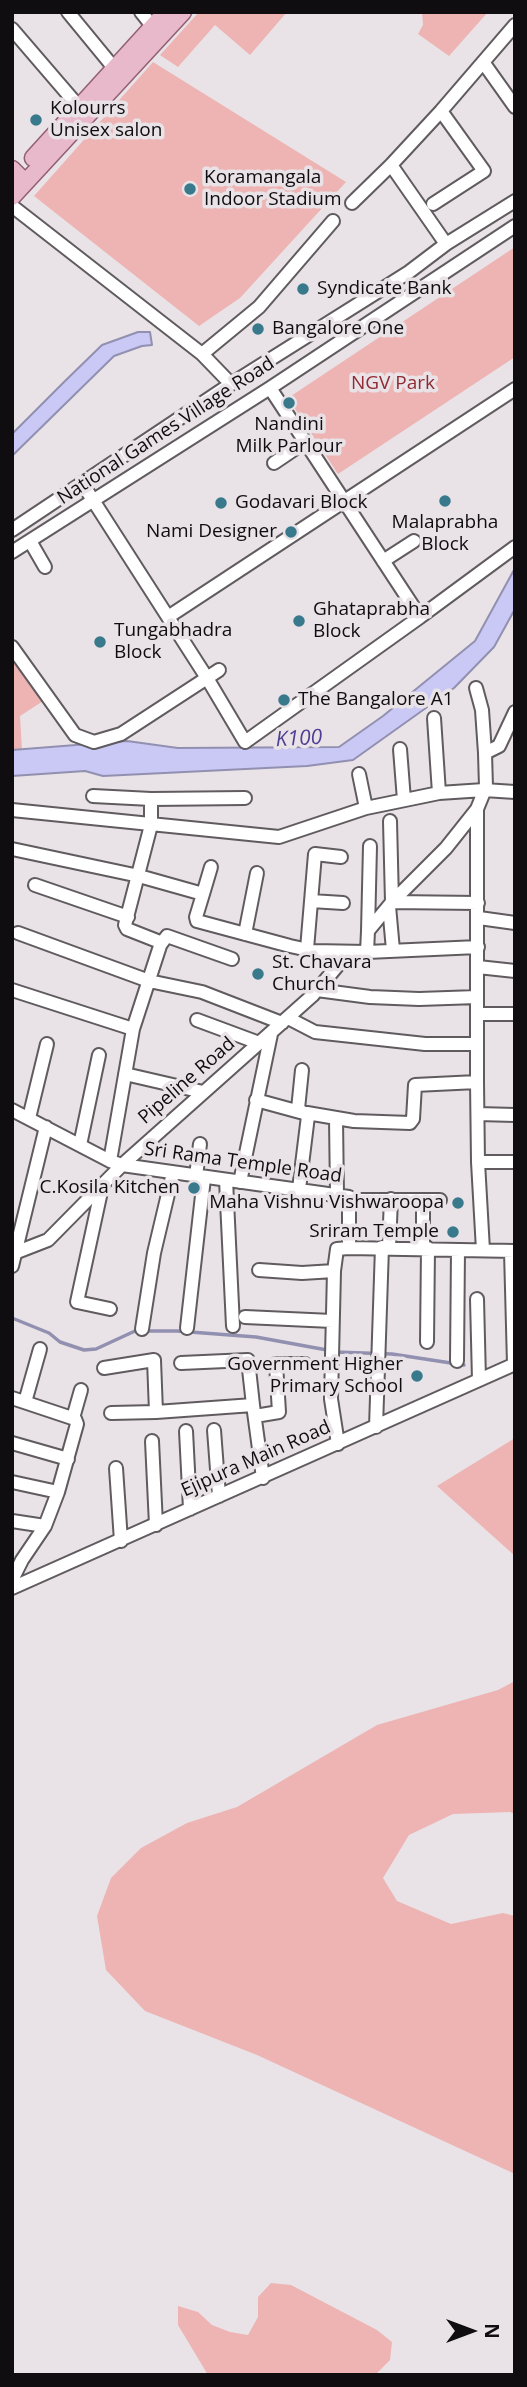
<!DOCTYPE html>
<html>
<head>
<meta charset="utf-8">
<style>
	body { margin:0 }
	#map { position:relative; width:527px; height:2387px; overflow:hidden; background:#e9e3e7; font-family:"Open Sans",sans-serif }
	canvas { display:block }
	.frame { position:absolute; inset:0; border:14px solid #0f0d0f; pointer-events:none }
	.north { position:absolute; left:436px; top:2296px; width:70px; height:70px; -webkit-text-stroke:5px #e9e3e7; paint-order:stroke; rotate:90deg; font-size:19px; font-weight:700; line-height:28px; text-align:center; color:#0f0d0f }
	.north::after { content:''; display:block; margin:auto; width:24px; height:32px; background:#0f0d0f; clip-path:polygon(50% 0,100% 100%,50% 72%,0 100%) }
</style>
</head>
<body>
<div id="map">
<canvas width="527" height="2387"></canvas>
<div class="frame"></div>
<div class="north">N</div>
</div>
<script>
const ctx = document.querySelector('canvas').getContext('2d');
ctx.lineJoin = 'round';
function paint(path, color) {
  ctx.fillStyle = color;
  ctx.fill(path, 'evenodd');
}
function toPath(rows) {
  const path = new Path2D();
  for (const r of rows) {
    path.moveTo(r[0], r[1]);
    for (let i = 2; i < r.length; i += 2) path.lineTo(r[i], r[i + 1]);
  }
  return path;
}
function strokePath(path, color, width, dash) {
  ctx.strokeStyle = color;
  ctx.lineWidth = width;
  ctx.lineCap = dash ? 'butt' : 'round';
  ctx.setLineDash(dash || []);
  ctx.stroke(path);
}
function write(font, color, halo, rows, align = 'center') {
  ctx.font = font + ' "Open Sans",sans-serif';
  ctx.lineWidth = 7;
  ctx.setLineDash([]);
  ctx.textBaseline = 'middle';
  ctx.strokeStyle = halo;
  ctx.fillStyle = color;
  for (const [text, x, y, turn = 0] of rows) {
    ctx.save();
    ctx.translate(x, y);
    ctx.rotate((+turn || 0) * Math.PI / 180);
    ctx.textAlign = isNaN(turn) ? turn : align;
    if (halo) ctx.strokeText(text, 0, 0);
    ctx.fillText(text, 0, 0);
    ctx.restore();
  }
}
paint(toPath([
	[199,12,287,12,250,55,215,25,178,67,160,55],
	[422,12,488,12,449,56,418,34,423,25],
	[153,62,346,182,240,298,199,326,34,196],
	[515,247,515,357,338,474,288,398],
	[12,637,54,694,20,716,22,750,12,750],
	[515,1438,515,1556,437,1486],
	[515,1681,515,1814,510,1812,453,1814,409,1835,383,1878,397,1901,451,1924,503,1913,515,1916,515,2174,257,2055,145,2011,106,1970,97,1916,111,1878,141,1848,187,1823,237,1807,377,1725,498,1690],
	[271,2283,291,2285,377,2330,392,2342,390,2360,375,2375,208,2375,178,2325,178,2306,198,2312,212,2325,230,2332,248,2335,258,2317,258,2297]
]), '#edb4b3');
const water = toPath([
	[138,332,150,332,152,345,142,346,114,356,12,456,12,434,64,382,102,345,138,332],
	[515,568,515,609,494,647,454,688,353,760,307,766,103,776,85,771,12,776,12,750,127,741,178,748,339,747,383,716,475,641,515,568]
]);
paint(water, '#cac8f5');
strokePath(water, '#9290b0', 2);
strokePath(toPath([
	[12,1318,49,1333,60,1342,84,1350,96,1349,135,1331,177,1331,256,1337,327,1350],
	[335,1352,392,1354,464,1365]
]), '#9290b0', 3.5);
const minor = toPath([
	[68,12,114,68],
	[141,12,153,27],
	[12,29,79,107],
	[483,62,515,107],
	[391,165,446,244],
	[352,203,391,165,441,111,515,25],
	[433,204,484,171,441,111],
	[12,206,202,354,231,384],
	[202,354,259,307,333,221],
	[274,463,305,442],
	[12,530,231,384,409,272,446,244,515,201],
	[30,541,45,567],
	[12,552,270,388,515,226],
	[383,561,414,541],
	[168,617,515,389],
	[420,617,515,547],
	[12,647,75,735,94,742,121,734,207,678,82,483],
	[219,670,207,678,245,742,420,617,270,388],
	[476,688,482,710,485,753],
	[434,718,439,793],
	[400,749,404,800],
	[359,774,366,808],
	[93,796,151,799,245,798],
	[477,809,477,1082,478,1162,483,1250],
	[12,810,279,837,366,808,439,793,484,790,515,792],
	[390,821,392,902,478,903],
	[12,849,139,876,203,894,196,917,197,921,290,946,313,951,367,952,478,947],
	[35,885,128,917],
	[203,894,211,867],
	[311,901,343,903],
	[389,906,393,950],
	[479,918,515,923],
	[368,931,370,846],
	[18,933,149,981,202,992,282,1023],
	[245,934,257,873],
	[161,944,167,936,232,959],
	[307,949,315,854,341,857],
	[367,952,368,931,392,902,446,848,477,809,486,787,485,753,499,746,515,712],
	[478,967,515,971],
	[12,990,133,1029],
	[317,990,370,997,419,999,477,997],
	[478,1014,515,1014],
	[288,1018,315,1032,425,1044,477,1044],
	[197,1020,259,1043],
	[125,1074,203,1092],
	[256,1100,300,1112],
	[12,1110,110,1161,122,1165,349,1197,349,1248,515,1251],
	[307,1113,354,1121,410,1123,413,1119,415,1085,477,1082],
	[478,1114,515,1115],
	[29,1118,47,1044],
	[336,1119,337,1195],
	[80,1145,99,1055],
	[110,1161,133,1029,160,946,160,942,127,929,125,925,151,825,151,799],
	[478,1162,515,1162],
	[196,1176,200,1144],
	[226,1180,233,1326],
	[240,1182,271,1034],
	[102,1187,77,1302,110,1309],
	[299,1189,308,1116,298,1109,302,1070],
	[350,1200,440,1200],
	[389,1247,391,1199],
	[423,1248,423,1200],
	[511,1251,514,1364],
	[12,1254,48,1240,122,1165,313,995,349,952],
	[12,1266,46,1127],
	[259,1270,302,1273,334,1271,331,1399,338,1444],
	[334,1271,337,1249,349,1248],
	[477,1299,479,1380],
	[245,1317,332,1321],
	[187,1328,204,1178],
	[142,1329,154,1253,173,1173],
	[427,1342,428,1248],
	[457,1361,458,1250],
	[181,1363,248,1360,253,1405],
	[104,1368,154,1360,156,1412,253,1405,263,1478],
	[12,1398,75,1419,77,1424,58,1492,45,1526,22,1560,12,1580],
	[25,1402,40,1349],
	[111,1413,156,1412],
	[255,1416,279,1412,276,1364,305,1364],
	[73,1418,81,1390],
	[376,1427,382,1247],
	[214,1430,219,1496],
	[186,1431,190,1509],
	[152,1441,156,1525],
	[12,1443,68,1459],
	[116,1468,121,1541],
	[12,1482,58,1492],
	[12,1521,45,1526],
	[12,1588,515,1364]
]);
const major = toPath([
	[33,158,166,12],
	[12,169,25,182],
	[12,197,183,12]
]);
strokePath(minor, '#605b5f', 16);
strokePath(major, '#925f72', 19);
strokePath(minor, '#fff', 12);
strokePath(major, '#e8b9ca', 16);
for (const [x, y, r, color] of [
	[36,120,7,"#38798b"],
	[190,189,7,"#38798b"],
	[303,289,7,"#38798b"],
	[258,329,7,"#38798b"],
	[289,403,7,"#38798b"],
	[445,501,7,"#38798b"],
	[221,503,7,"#38798b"],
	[291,532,7,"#38798b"],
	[299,621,7,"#38798b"],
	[100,642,7,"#38798b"],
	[284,700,7,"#38798b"],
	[258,974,7,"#38798b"],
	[194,1188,7,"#38798b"],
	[458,1203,7,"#38798b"],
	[453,1232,7,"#38798b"],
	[417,1376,7,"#38798b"]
]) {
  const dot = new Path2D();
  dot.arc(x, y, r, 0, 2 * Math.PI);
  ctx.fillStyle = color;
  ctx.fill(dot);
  strokePath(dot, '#e9e3e7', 2.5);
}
write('19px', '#0f0d0f', '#e9e3e7', [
	["Kolourrs",50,109],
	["Unisex salon",50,131],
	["Koramangala",204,178],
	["Indoor Stadium",204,200],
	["Syndicate Bank",317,289],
	["Bangalore One",272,329],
	["Nandini",289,425,"center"],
	["Milk Parlour",289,447,"center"],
	["Godavari Block",235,503],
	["Malaprabha",445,523,"center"],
	["Block",445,545,"center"],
	["Nami Designer",277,532,"right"],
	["Ghataprabha",313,610],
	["Block",313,632],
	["Tungabhadra",114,631],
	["Block",114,653],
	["The Bangalore A1",298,700],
	["St. Chavara",272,963],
	["Church",272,985],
	["C.Kosila Kitchen",180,1188,"right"],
	["Maha Vishnu Vishwaroopa",444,1203,"right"],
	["Sriram Temple",439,1232,"right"],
	["Government Higher",403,1365,"right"],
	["Primary School",403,1387,"right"]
], 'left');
write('19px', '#902b34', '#e9e3e7', [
	["NGV Park",393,384]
]);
write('19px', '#0f0d0f', '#e9e3e7', [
	["National Games Village Road",166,431,-33],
	["Pipeline Road",187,1081,-41],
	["Sri Rama Temple Road",243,1163,8],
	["Ejipura Main Road",256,1459,-24]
]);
write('italic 21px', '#4e3f94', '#e9e3e7', [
	["K100",299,739,-3]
]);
</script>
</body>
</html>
